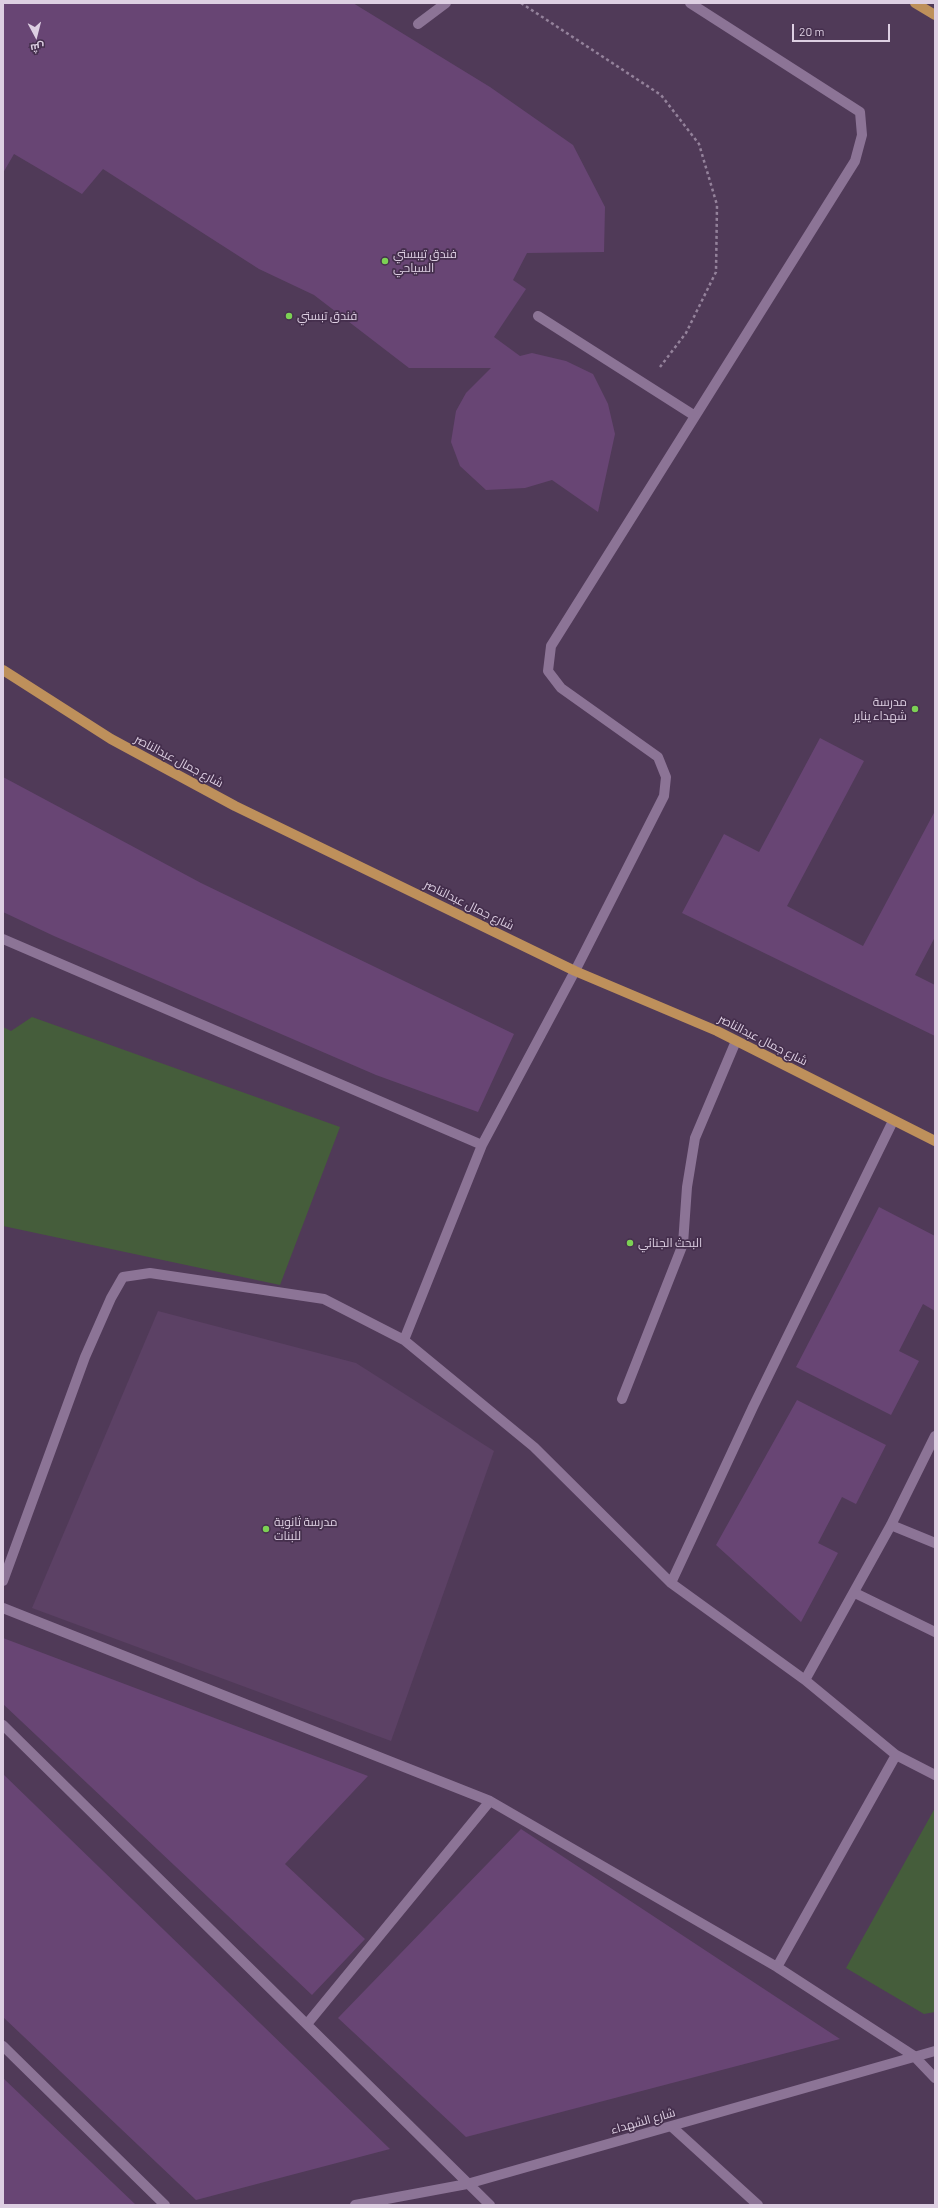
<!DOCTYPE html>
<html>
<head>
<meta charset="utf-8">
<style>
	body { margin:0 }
	#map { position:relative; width:938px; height:2208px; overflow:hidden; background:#503a58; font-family:Barlow,Cairo,sans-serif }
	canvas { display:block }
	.frame { position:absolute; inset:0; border:4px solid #ddcfe2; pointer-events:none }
	.north { position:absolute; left:16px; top:16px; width:40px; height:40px; -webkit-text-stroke:3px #452f4d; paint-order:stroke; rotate:173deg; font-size:11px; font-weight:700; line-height:16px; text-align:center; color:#ddcfe2 }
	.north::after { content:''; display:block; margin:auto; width:14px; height:18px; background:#ddcfe2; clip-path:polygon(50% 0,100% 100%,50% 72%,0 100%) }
	.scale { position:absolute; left:792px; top:24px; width:98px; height:18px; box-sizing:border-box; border:2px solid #ddcfe2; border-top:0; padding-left:5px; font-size:12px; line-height:14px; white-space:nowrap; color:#ddcfe2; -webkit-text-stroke:3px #452f4d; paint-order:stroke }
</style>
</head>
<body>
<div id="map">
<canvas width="938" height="2208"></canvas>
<div class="frame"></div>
<div class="north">ش</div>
<div class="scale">20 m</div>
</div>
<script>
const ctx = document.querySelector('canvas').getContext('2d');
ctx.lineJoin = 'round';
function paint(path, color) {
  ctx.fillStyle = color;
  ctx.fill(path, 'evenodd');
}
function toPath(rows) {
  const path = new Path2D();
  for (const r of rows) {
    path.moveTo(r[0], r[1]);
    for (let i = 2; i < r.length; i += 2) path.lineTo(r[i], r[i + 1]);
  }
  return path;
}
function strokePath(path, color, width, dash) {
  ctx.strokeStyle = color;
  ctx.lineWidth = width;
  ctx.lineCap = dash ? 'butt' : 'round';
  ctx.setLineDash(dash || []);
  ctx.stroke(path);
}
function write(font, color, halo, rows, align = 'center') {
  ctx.font = font + ' Barlow,Cairo,sans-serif';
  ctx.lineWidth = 3.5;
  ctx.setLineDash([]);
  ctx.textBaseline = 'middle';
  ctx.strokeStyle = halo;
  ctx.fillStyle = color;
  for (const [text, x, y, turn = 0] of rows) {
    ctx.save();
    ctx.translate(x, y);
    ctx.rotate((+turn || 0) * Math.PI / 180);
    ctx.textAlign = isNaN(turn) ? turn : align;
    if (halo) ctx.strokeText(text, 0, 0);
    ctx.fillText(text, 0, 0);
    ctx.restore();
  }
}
paint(toPath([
	[158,1311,356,1363,494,1451,391,1741,32,1608]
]), '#5c4165');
paint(toPath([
	[32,1017,340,1127,280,1285,3,1226,3,1027,11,1031],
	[935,1808,935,2012,924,2014,846,1968]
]), '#455d3b');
paint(toPath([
	[3,3,353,3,490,87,573,145,605,207,604,252,527,253,513,280,526,289,494,337,520,356,532,353,566,361,593,374,608,404,615,434,598,512,552,480,525,488,486,490,460,466,451,442,456,411,466,393,491,368,409,368,314,295,259,269,103,169,82,194,14,154,3,173],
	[820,738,864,761,787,906,863,946,935,811,935,937,915,975,935,985,935,1036,682,913,724,834,759,852],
	[3,777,201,883,514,1034,478,1112,376,1075,54,936,3,912],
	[879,1207,935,1236,935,1311,923,1304,899,1351,919,1361,891,1415,796,1367],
	[797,1400,886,1445,856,1504,842,1497,818,1543,838,1553,801,1622,716,1545],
	[3,1638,368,1776,285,1864,365,1939,312,1995,3,1704],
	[3,1774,390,2149,196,2200,3,2017],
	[521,1829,840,2039,466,2137,338,2018],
	[3,2078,136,2205,3,2205]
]), '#684574');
strokePath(toPath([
	[521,3,661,95,699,144,717,205,716,272,686,333,660,367]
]), '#94829b', 2.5, [3, 3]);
strokePath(toPath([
	[418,24,446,3],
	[538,316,695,416],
	[3,939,482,1145],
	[404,1340,482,1145,575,971,664,796,666,777,658,757,561,688,548,671,551,646,855,161,862,135,860,112,690,3],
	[622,1399,683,1244,687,1187,695,1138,736,1041],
	[891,1525,935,1543],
	[3,1581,85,1357,111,1298,123,1277,150,1273,324,1299,404,1340,534,1447,671,1583,805,1680,896,1755,935,1775],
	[671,1583,753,1407,893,1121],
	[855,1593,935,1632],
	[3,1608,490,1801,777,1967,914,2056,935,2078],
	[805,1680,891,1525,935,1436],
	[3,1725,490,2205],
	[777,1967,896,1755],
	[307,2024,490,1801],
	[3,2046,165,2205],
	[671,2126,758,2205],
	[355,2205,467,2184,935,2051]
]), '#8c7496', 10);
strokePath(toPath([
	[915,3,935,15],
	[3,670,111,739,235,806,575,971,717,1031,935,1141]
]), '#be905b', 10);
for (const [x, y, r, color] of [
	[385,261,4,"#7cd154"],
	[289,316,4,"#7cd154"],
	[915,709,4,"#7cd154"],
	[630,1243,4,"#7cd154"],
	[266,1529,4,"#7cd154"]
]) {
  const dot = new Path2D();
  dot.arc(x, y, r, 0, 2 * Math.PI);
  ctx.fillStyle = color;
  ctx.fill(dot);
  strokePath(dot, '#452f4d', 1.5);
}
write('12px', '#ddcfe2', '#452f4d', [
	["فندق تيبستي",393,254],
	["السياحي",393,268],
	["فندق تبستي",297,316],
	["مدرسة",907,702,"right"],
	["شهداء يناير",907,716,"right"],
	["البحث الجنائي",638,1243],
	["مدرسة ثانوية",274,1522],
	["للبنات",274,1536]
], 'left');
write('12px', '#ddcfe2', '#452f4d', [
	["شارع جمال عبدالناصر",179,761,28],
	["شارع جمال عبدالناصر",469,905,26],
	["شارع جمال عبدالناصر",763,1040,27],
	["شارع الشهداء",643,2121,-16]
]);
</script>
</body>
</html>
